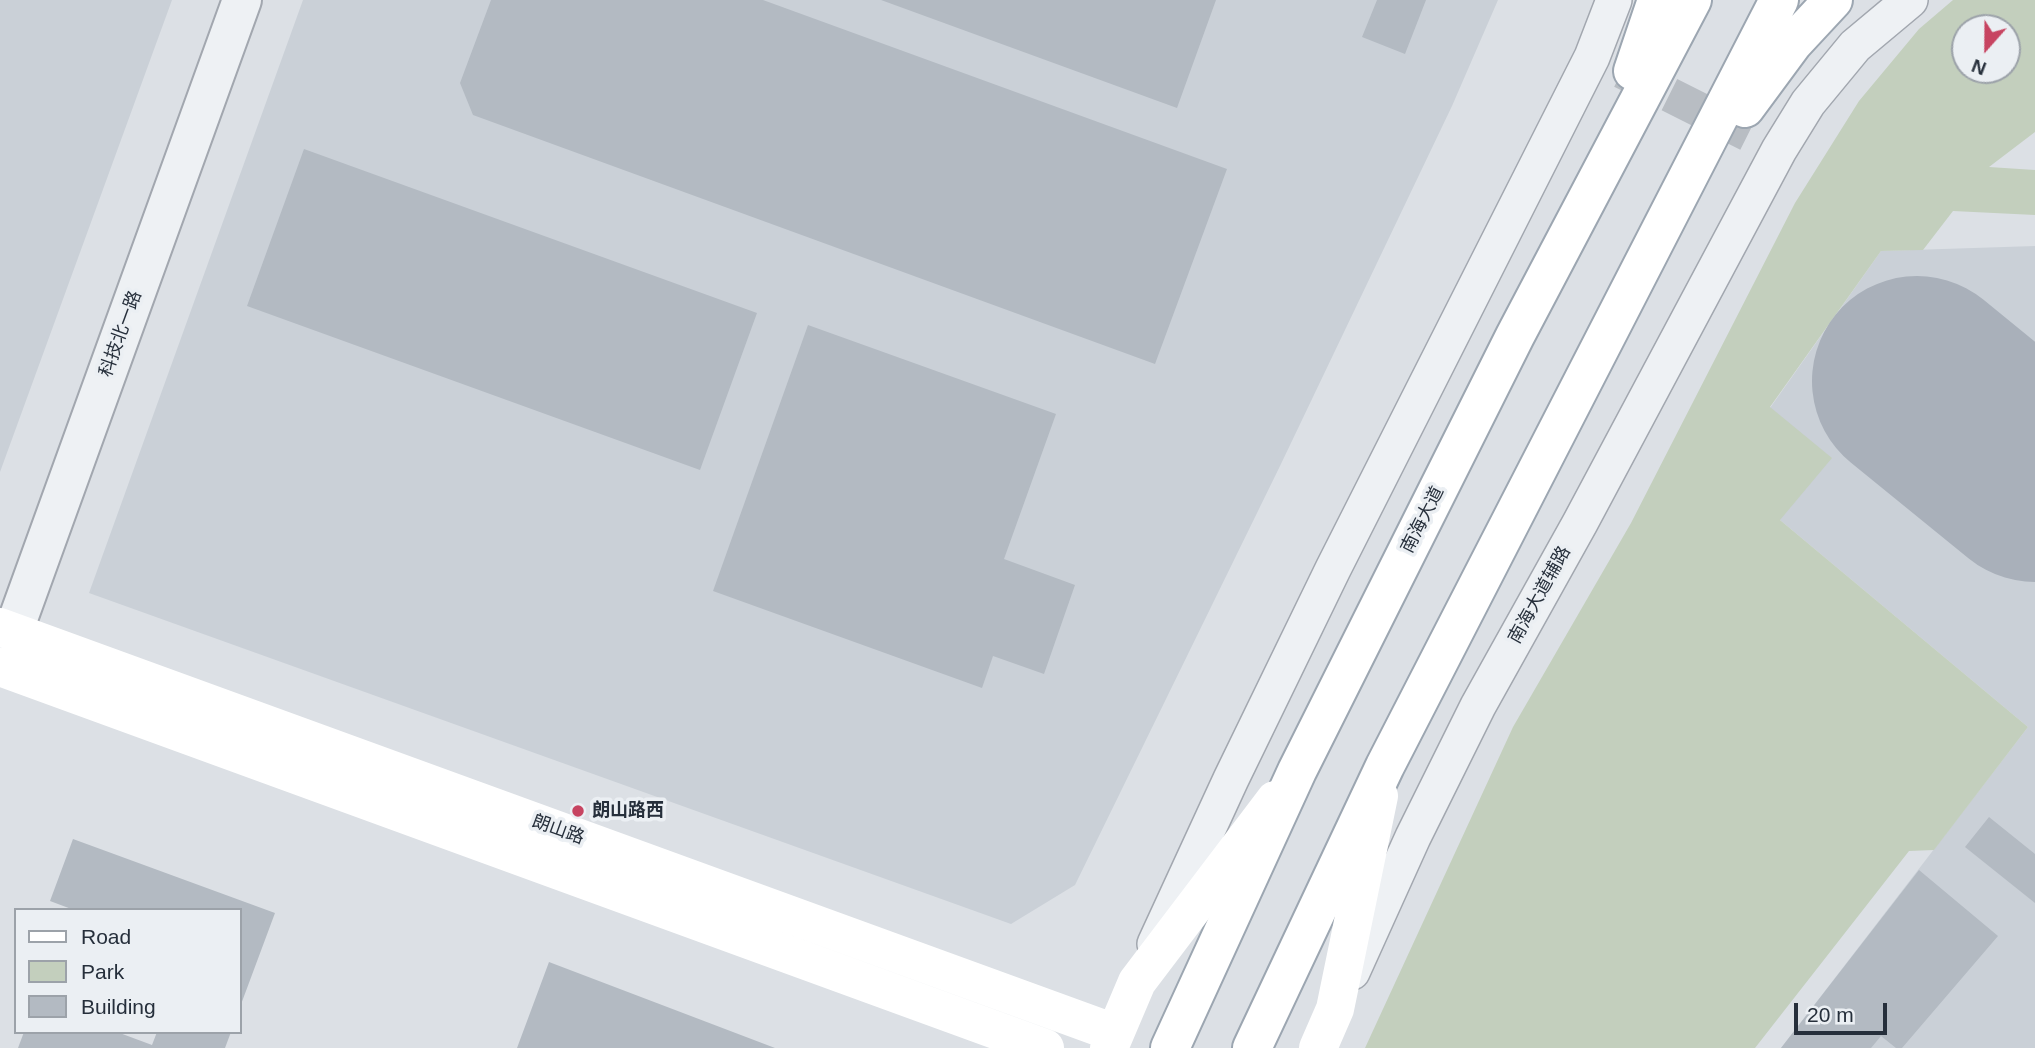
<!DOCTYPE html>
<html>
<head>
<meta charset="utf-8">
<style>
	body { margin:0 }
	#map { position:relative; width:2035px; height:1048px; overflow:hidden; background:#dce0e5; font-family:Helvetica,sans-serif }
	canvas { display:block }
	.legend { position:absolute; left:14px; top:908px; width:228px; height:126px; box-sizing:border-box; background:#ebeff3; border:2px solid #9ca2a9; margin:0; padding:9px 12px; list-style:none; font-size:21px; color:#262f3b }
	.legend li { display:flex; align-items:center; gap:14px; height:35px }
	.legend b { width:35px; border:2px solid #9ca2a9 }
	.north { position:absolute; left:1951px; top:14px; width:70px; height:70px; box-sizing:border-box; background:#ebeff3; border:2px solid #9ca2a9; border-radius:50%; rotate:201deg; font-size:19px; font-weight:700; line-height:28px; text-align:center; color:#262f3b }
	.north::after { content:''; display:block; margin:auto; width:24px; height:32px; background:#c74461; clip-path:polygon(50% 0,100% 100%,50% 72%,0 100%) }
	.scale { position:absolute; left:1794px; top:1003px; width:93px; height:32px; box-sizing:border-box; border:4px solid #262f3b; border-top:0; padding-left:9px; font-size:21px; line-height:24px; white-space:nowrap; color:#262f3b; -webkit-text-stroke:5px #ebeff3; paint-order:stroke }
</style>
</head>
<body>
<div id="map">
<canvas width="2035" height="1048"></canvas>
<ul class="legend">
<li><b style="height:9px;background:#fff"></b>Road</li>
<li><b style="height:19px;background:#c3cfbd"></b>Park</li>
<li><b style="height:19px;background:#b3bac2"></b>Building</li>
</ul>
<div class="north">N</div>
<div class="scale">20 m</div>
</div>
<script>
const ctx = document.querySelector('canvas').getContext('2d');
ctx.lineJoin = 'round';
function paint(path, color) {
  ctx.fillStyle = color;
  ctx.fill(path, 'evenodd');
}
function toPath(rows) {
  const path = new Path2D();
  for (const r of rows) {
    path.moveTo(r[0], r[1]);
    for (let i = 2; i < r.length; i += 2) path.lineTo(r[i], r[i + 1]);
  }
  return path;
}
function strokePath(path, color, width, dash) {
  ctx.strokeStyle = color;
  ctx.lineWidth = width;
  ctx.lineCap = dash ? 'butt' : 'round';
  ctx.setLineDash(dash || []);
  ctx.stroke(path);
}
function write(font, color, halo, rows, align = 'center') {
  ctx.font = font + ' Helvetica,"Noto Sans SC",sans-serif';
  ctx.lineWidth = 7;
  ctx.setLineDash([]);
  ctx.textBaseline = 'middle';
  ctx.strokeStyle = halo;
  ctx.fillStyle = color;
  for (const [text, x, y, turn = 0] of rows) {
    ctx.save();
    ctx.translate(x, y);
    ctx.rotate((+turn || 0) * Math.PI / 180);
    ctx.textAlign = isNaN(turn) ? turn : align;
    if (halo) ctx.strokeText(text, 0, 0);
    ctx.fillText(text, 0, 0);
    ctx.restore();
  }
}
paint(toPath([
	[0,0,172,0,0,472],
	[303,0,1498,0,1452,106,1280,466,1075,885,1011,924,89,593],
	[2035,246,2035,1048,1781,1048,2028,727,1780,520,1770,408,1881,251]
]), '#cad0d7');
paint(toPath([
	[1953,0,2035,0,2035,132,1989,167,2035,170,2035,215,1953,211,1923,250,1881,251,1770,407,1832,458,1780,520,2028,727,1934,850,1909,851,1755,1048,1365,1048,1513,727,1631,523,1795,203,1859,101,1919,29],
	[1965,28,2007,28,2007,70,1965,70]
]), '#c3cfbd');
strokePath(toPath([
	[1917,381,2035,477]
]), '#a9b0ba', 210);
paint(toPath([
	[491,0,763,0,1227,169,1155,364,473,115,460,83],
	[881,0,1216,0,1177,108],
	[1377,0,1426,0,1405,54,1362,37],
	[304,149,757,313,700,470,247,306],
	[808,325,1056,414,1004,559,1075,585,1044,674,993,656,982,688,713,591],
	[1989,817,2035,854,2035,903,1965,847],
	[73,839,275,913,240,1007,240,910,74,910,50,901],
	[1919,870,1998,936,1902,1048,1896,1048,1881,1036,1871,1048,1781,1048],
	[549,962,775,1048,517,1048],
	[24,1032,117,1032,152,1045,157,1032,231,1032,225,1048,18,1048]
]), '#b3bac2');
strokePath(toPath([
	[1622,71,1756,138]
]), '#b8bdc3', 35, [35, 18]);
const minor = toPath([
	[1155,944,1231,779,1333,569,1592,57,1614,0],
	[1352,972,1413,837,1478,706,1580,523,1779,150,1808,103,1855,46,1910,0]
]);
const tertiary = toPath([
	[2,663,242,0]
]);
const primary = toPath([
	[1633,71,1657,0],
	[1745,108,1793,43,1833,0],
	[1170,1048,1297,771,1515,336,1692,0],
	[1252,1048,1385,766,1779,0]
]);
strokePath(minor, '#a2a7af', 38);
strokePath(tertiary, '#a2a7af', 42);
strokePath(primary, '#9ca6b1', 42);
strokePath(minor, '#eef1f4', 35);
strokePath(tertiary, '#eef1f4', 38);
strokePath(toPath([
	[0,627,1115,1033],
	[0,667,1045,1048],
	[1109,1048,1137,982,1275,800],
	[1318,1048,1335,1009,1379,796]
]), '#fff', 38);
strokePath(primary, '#fff', 38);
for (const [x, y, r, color] of [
	[578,811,7,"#c74461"]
]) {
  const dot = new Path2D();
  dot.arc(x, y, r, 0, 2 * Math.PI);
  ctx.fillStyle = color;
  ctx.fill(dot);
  strokePath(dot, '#ebeff3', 2.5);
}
write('18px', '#262f3b', '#ebeff3', [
	["科技北一路",121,334,-70],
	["南海大道",1423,520,-63],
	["南海大道辅路",1540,595,-61],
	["朗山路",558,830,20]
]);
write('bold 18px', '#262f3b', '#ebeff3', [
	["朗山路西",592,811]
], 'left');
</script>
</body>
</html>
